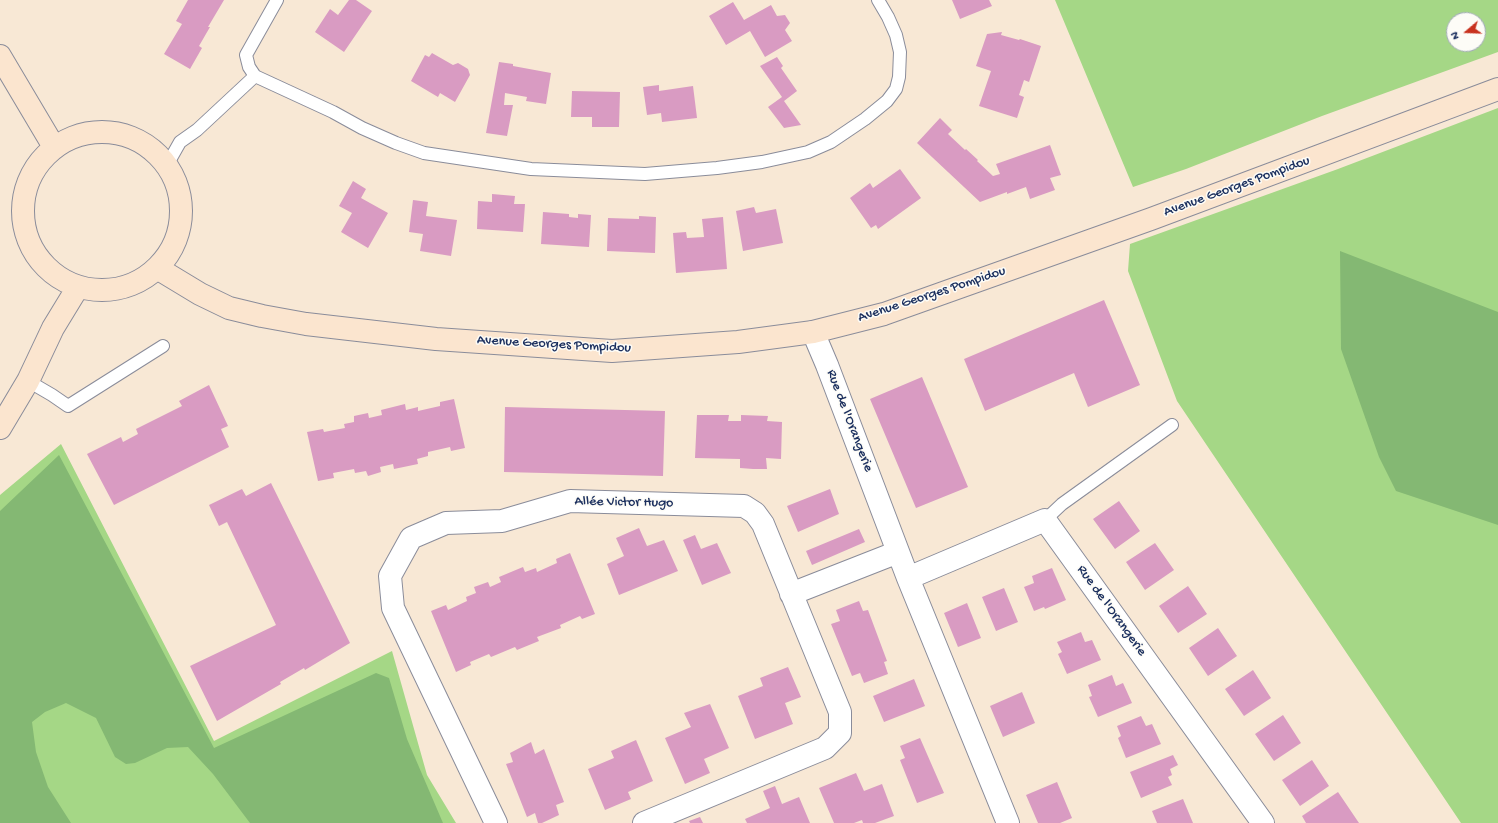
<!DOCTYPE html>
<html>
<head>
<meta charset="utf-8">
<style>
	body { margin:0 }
	#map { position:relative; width:1498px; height:823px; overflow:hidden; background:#f8e8d5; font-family:"Gochi Hand",sans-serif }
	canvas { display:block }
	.north { position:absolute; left:1446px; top:12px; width:40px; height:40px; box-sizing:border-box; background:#fdfcf7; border:1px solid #a3aaba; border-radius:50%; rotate:251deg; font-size:11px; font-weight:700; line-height:16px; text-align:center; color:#1b2f5e }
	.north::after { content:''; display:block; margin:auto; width:14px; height:18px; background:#c8321e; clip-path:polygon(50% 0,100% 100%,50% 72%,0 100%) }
</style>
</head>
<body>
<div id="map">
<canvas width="1498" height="823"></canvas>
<div class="north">N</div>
</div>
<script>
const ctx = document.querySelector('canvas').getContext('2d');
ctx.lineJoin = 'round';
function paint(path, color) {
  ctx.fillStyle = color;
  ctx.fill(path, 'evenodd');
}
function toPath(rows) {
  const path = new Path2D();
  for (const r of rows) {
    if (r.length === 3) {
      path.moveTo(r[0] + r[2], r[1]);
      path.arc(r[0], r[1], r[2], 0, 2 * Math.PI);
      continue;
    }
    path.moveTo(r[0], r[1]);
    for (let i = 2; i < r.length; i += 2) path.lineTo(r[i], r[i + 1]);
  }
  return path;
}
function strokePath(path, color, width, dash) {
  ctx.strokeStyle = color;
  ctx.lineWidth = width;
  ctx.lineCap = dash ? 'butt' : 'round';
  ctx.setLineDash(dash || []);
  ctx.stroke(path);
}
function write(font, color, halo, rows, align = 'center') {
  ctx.font = font + ' "Gochi Hand",sans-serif';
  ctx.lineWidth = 3;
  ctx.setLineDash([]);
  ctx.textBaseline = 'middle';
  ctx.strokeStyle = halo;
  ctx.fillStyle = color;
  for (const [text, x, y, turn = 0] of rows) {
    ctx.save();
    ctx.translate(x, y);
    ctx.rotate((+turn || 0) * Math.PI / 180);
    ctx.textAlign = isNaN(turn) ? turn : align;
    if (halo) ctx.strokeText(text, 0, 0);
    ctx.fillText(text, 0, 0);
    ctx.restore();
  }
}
paint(toPath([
	[1055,0,1498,0,1498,52,1322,116,1186,169,1133,187],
	[1454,20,1478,20,1478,44,1454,44],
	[1498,108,1498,823,1461,823,1177,401,1128,271,1130,244,1338,169],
	[61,444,214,741,392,651,427,775,456,823,56,823,0,716,0,495]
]), '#a5d786');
paint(toPath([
	[1340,251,1498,312,1498,525,1396,491,1379,457,1341,349],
	[59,455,214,748,376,673,389,678,407,739,443,823,250,823,213,774,188,747,167,748,135,763,126,764,115,757,96,718,66,703,45,712,32,722,36,752,48,787,71,823,0,823,0,511]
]), '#84b873');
paint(toPath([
	[188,0,224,0,208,27,210,27,199,46,202,48,190,69,164,54,182,24,176,21],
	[349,0,356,0,372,11,344,52,315,32,330,9,338,15],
	[952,0,989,0,992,6,960,19],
	[733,2,744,20,771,5,777,16,785,15,790,23,785,30,792,41,765,57,750,31,726,45,709,16],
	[1002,32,1001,35,1019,40,1020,39,1041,46,1029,82,1024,80,1019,95,1024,97,1017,118,979,106,991,71,976,66,987,34],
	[432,53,453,65,458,63,468,69,470,75,455,102,440,93,438,97,411,81,425,55,429,57],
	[777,57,783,66,781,68,797,91,784,101,801,125,784,128,768,107,782,97,760,66],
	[499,62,513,64,513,66,551,73,546,104,526,101,527,97,505,93,504,105,513,105,507,136,486,133],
	[659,85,659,91,693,86,697,118,662,122,661,113,647,115,643,87],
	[572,91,620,92,619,127,592,127,592,117,571,117],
	[940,118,952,130,948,134,965,150,966,149,978,160,977,161,993,176,1000,174,996,164,1050,145,1061,175,1050,178,1055,190,1030,199,1026,187,1007,194,1007,192,980,202,917,143],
	[900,169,921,198,878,229,876,225,871,228,850,198,870,183,873,188],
	[353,181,366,189,361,198,388,213,368,248,341,232,352,213,339,206],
	[492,194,515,196,514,204,525,204,523,232,477,229,478,201,492,202],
	[413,200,428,202,426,216,457,220,451,256,420,251,423,234,409,232],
	[754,207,756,213,776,209,783,243,743,251,736,211],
	[543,212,569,214,569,217,578,218,578,214,591,215,589,247,541,244],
	[639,216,656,217,655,253,607,251,608,218,639,219],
	[723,217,727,269,676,273,673,233,686,232,687,238,704,237,702,219],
	[1104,300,1140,385,1088,407,1074,373,985,411,964,359],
	[922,377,968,487,916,508,870,399],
	[209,385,228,426,221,429,229,447,114,505,87,454,121,437,123,442,138,434,136,429,182,406,179,401],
	[454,399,465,448,451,451,450,447,428,452,428,456,417,459,418,464,394,469,393,464,380,467,381,472,368,476,366,471,355,473,354,469,333,473,334,478,318,481,307,432,323,429,324,432,345,428,344,424,354,422,354,416,368,413,369,418,382,415,381,410,405,404,406,410,418,407,418,411,440,406,440,402],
	[505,407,665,411,663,476,504,472],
	[697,415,729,415,728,421,741,421,741,415,768,416,767,421,782,422,781,459,766,458,767,469,753,469,740,468,740,459,695,458],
	[271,483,350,643,305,670,304,668,280,682,281,684,217,721,190,666,276,625,227,522,219,526,209,505,242,489,246,496],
	[830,489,839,514,798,532,787,506],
	[1119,501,1140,531,1115,549,1093,519],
	[639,528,647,546,664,540,678,571,619,595,607,564,624,556,616,538],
	[859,529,865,542,812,565,806,551],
	[695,535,701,549,717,543,731,573,702,585,683,540],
	[1155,543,1174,570,1145,590,1126,562],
	[570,553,595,614,582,619,580,616,560,625,561,628,537,637,539,641,517,650,515,647,491,657,489,654,470,662,471,665,456,672,431,611,446,605,448,610,467,601,466,597,476,593,474,587,488,582,490,587,501,582,499,577,523,567,525,572,536,568,537,572,557,563,556,559],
	[1052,568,1066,600,1045,609,1044,607,1034,611,1024,587,1034,583,1032,576],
	[1188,586,1207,614,1178,633,1159,606],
	[1004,588,1018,622,996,631,982,597],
	[859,601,863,611,868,610,887,661,884,662,888,674,864,683,860,673,852,676,831,624,840,621,836,610],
	[967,603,981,638,958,647,944,613],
	[1218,628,1237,656,1208,676,1189,648],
	[1081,632,1085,642,1092,640,1101,660,1067,674,1058,654,1062,652,1057,642],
	[788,667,801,697,785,703,793,724,755,739,738,696,763,686,760,678],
	[1253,670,1271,698,1244,716,1225,689],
	[1112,675,1116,686,1123,683,1132,703,1098,717,1089,697,1092,696,1088,685],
	[914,679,925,706,884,722,873,696],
	[1022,692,1035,723,1003,737,990,706],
	[710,704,729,748,704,759,710,773,685,784,665,738,691,727,684,713],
	[1283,715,1301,743,1274,761,1255,734],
	[1141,716,1146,726,1152,724,1161,744,1126,758,1118,738,1121,736,1117,726],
	[920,738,944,793,917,803,900,760,905,758,900,746],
	[636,740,653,781,628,792,631,799,605,810,588,769,614,758,611,751],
	[531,742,535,754,544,749,564,802,556,805,559,815,542,823,538,823,535,813,527,817,506,764,513,762,510,753],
	[1173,755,1178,765,1170,769,1172,775,1168,777,1172,785,1141,798,1130,772],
	[1312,760,1329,786,1300,806,1282,780],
	[856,773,864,791,882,784,894,816,875,823,863,823,862,820,854,823,834,823,819,788],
	[1057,782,1072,818,1060,823,1038,823,1026,795],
	[775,786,782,804,799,797,810,823,747,823,745,819,770,808,763,791],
	[1338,792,1359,823,1306,823,1302,816],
	[1183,799,1193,823,1157,823,1152,811],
	[700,817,703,823,690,823,689,821]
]), '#d99bc2');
const lane = toPath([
	[277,0,246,55,249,67,255,76,333,112,362,128,396,143,424,153,531,169,645,174,717,168,762,162,808,152,831,142,865,119,887,101,896,89,899,77,900,52,896,35,888,17,878,0],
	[167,165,180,142,197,130,255,76],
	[28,381,52,395,68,406,163,346],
	[1045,520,1062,504,1172,425]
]);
const street = toPath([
	[813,332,827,365,908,578,1008,823],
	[908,578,1045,520,1263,823],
	[791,594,898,552],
	[496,823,393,608,390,576,411,538,446,523,502,521,570,501,744,506,755,513,763,524,840,712,840,733,825,748,644,823]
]);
const secondary = toPath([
	[0,56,54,147],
	[102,211,79],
	[157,268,200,294,229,308,262,316,306,324,436,339,612,351,738,342,813,332,884,314,1151,219,1498,89],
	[0,428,28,381,53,328,78,287]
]);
strokePath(lane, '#8a8c9a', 14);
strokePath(street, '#8a8c9a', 24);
strokePath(secondary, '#8a8c9a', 24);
strokePath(lane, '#fff', 12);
strokePath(street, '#fff', 22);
strokePath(secondary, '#fbe5cf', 22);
write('14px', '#1b2f5e', '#fdfcf7', [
	["Avenue Georges Pompidou",1237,187,-20],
	["Avenue Georges Pompidou",932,295,-18],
	["Avenue Georges Pompidou",554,345,3],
	["Rue de l'Orangerie",849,421,69],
	["Allée Victor Hugo",624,503,1],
	["Rue de l'Orangerie",1111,611,54]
]);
</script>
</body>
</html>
